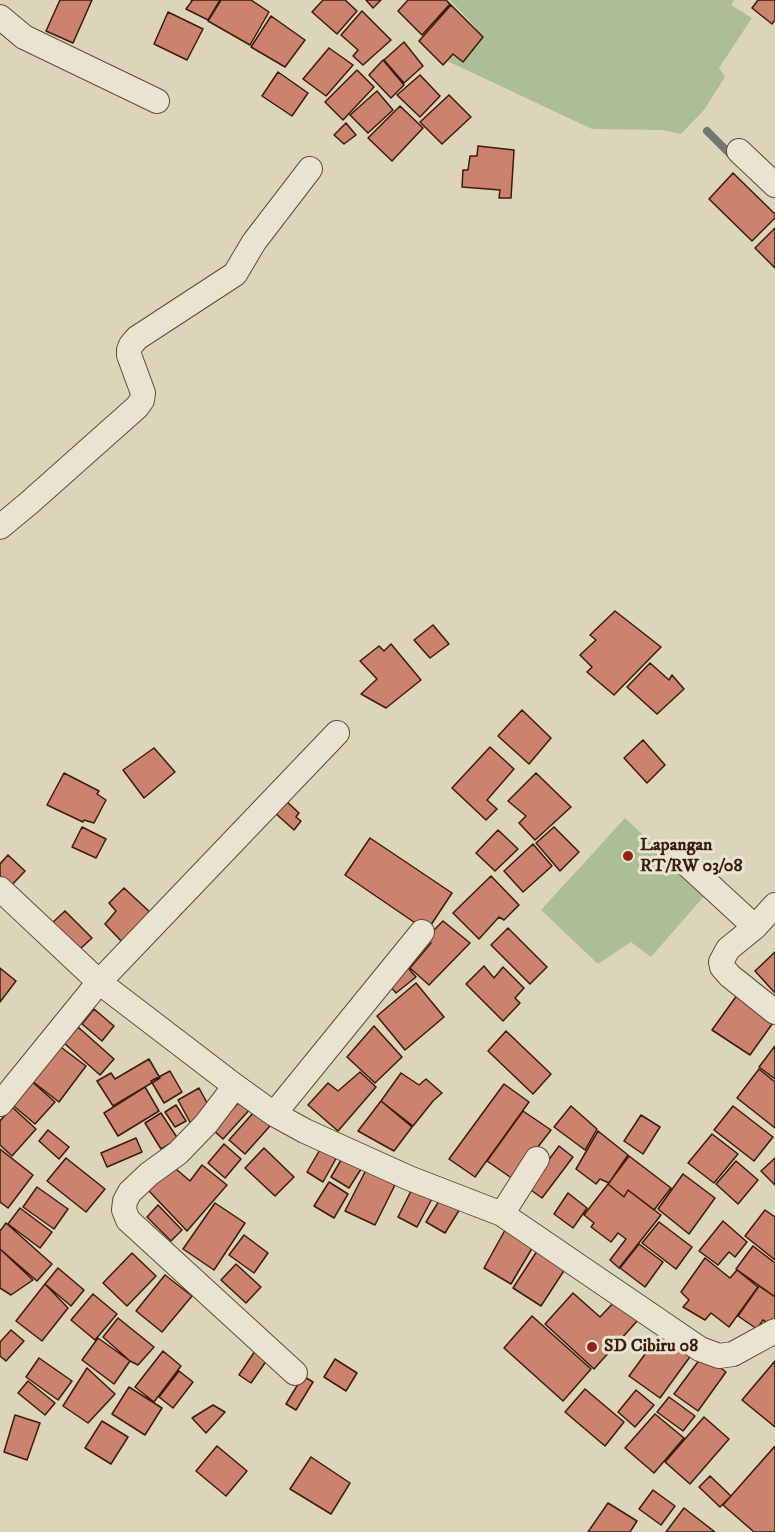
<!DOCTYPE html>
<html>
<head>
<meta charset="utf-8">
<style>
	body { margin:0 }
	canvas { display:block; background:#ddd5ba }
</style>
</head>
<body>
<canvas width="775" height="1532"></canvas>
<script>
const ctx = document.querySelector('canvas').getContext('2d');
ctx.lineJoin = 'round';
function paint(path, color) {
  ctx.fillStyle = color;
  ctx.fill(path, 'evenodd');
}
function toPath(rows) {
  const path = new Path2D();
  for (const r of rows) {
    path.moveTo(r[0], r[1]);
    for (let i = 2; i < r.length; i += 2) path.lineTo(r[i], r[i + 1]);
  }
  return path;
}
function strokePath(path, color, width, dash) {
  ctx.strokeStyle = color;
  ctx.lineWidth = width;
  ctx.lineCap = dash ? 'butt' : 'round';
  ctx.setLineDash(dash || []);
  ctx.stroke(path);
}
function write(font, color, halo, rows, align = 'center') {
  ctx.font = font + ' "IM FELL DW Pica",serif';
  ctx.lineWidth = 6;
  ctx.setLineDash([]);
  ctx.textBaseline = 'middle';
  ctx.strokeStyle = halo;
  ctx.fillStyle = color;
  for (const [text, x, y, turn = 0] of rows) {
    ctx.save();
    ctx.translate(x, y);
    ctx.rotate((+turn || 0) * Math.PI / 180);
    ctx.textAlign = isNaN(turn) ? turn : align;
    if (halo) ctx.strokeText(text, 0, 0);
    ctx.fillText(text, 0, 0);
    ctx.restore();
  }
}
paint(toPath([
	[450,0,734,0,731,5,752,18,719,68,725,77,704,110,681,134,662,130,592,129,443,59,476,28],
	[625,818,706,894,651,957,631,942,598,964,541,910]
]), '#acbe94');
strokePath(toPath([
	[707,131,734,158]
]), '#707a71', 8);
const building = toPath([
	[60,0,92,0,73,43,46,31,60,0],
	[191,0,220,0,208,20,186,9,192,1,191,0],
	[221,0,251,0,269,12,250,45,208,21,221,0],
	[323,0,345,0,357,11,337,34,312,12,323,0],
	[366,0,381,0,373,8,366,0],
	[408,0,446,0,450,4,422,35,398,11,408,0],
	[758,0,775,0,775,20,772,24,752,8,758,0],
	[451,5,483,37,463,62,453,54,443,65,419,41,451,5],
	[362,11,391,40,363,65,353,56,358,50,341,35,362,11],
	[168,12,203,29,187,60,154,44,168,12],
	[271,16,305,40,285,67,251,47,271,16],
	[404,42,423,66,404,83,384,60,404,42],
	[329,48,353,65,326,96,303,79,329,48],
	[383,60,404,85,391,98,369,75,383,60],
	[357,70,374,87,343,120,325,102,357,70],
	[278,72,308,93,292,116,262,96,278,72],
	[420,75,440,96,420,117,397,95,420,75],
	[377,91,393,110,368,133,350,115,377,91],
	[449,95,471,117,442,144,420,122,449,95],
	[400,106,423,128,392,161,368,138,400,106],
	[346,123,356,135,344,144,334,135,346,123],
	[478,146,514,150,511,198,499,198,500,190,462,187,463,170,468,170,470,156,477,156,478,146],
	[733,173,775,214,775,218,752,241,709,199,733,173],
	[775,228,775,268,755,248,775,228],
	[615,611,661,647,614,695,587,672,592,667,580,655,596,640,590,635,615,611],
	[433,625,449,644,430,658,414,640,433,625],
	[391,644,421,680,386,708,361,694,377,679,360,661,379,646,384,651,391,644],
	[650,663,669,680,672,675,684,689,657,714,627,687,650,663],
	[522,710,551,738,529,764,498,736,522,710],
	[643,740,665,765,647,783,624,758,643,740],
	[490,747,514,769,487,800,497,809,486,820,452,788,490,747],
	[154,748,175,772,144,798,123,770,154,748],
	[64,773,99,791,97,794,106,800,94,823,84,820,83,822,47,805,64,773],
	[536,773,571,807,535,840,519,823,526,816,508,801,536,773],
	[285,800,299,813,296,817,301,821,294,830,274,812,285,800],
	[82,827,106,839,96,858,72,847,82,827],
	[554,827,579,852,560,871,536,843,554,827],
	[498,830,518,849,495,871,476,853,498,830],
	[370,838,452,893,427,931,345,875,370,838],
	[533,844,552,866,523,892,504,871,533,844],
	[8,855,25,871,10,887,0,879,0,864,8,855],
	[491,876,519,905,504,920,499,917,479,939,453,913,491,876],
	[124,888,152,914,124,944,105,924,116,911,109,903,124,888],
	[65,911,92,938,79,950,51,924,65,911],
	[443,921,470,943,429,985,410,968,431,943,425,939,443,921],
	[508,928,547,967,530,984,491,945,508,928],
	[775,952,775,993,755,971,775,952],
	[404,963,416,977,396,993,385,980,404,963],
	[484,966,494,978,503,967,524,988,515,998,520,1003,503,1021,466,984,484,966],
	[0,968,16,981,0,1002,0,968],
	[416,983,444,1017,405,1050,377,1016,416,983],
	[740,991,775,1020,750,1055,712,1030,740,991],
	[94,1009,114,1026,102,1041,82,1024,94,1009],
	[374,1026,402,1057,375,1083,347,1057,374,1026],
	[78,1027,114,1059,100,1075,64,1043,78,1027],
	[506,1031,551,1074,533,1094,488,1051,506,1031],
	[58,1045,86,1066,59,1102,32,1081,58,1045],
	[775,1046,775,1079,759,1067,775,1046],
	[149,1059,160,1078,113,1106,97,1081,111,1073,115,1079,149,1059],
	[759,1069,775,1082,775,1128,737,1098,759,1069],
	[170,1071,182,1092,164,1103,151,1081,170,1071],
	[360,1072,376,1087,338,1131,308,1105,328,1083,338,1091,360,1072],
	[401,1073,419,1085,426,1079,442,1093,433,1101,413,1126,381,1101,401,1073],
	[29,1079,55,1102,35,1124,9,1102,29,1079],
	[504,1084,529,1102,475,1177,449,1159,504,1084],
	[145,1087,159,1111,118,1136,104,1113,145,1087],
	[199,1088,212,1112,191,1124,178,1100,199,1088],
	[243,1098,252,1107,223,1139,213,1130,243,1098],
	[381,1101,412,1127,394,1151,358,1131,381,1101],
	[176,1105,186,1121,175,1127,165,1112,176,1105],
	[571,1106,597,1129,585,1150,554,1127,571,1106],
	[733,1106,773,1137,754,1161,714,1130,733,1106],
	[12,1107,36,1129,12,1156,0,1145,0,1121,12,1107],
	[523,1111,551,1130,513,1179,487,1161,523,1111],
	[254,1112,270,1126,245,1154,229,1140,254,1112],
	[161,1113,178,1139,161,1149,145,1123,161,1113],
	[641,1115,660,1127,643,1154,624,1141,641,1115],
	[48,1130,69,1147,59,1159,39,1141,48,1130],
	[598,1131,628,1155,609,1183,600,1179,596,1184,576,1169,598,1131],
	[712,1134,738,1154,714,1183,688,1163,712,1134],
	[136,1138,142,1152,107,1167,101,1153,136,1138],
	[224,1144,241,1159,225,1178,208,1163,224,1144],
	[322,1146,338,1155,323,1182,307,1172,322,1146],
	[559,1146,573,1157,542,1198,528,1188,559,1146],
	[264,1148,294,1177,275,1196,245,1168,264,1148],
	[0,1149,33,1175,8,1208,0,1202,0,1149],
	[344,1155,363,1166,349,1188,331,1177,344,1155],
	[629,1156,671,1188,654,1210,628,1190,624,1197,608,1184,629,1156],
	[66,1158,105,1189,86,1212,47,1181,66,1158],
	[775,1158,775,1185,761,1171,775,1158],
	[736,1161,758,1180,738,1204,716,1184,736,1161],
	[170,1164,190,1181,202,1165,227,1185,187,1231,149,1191,170,1164],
	[366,1170,395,1185,375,1225,345,1211,366,1170],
	[683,1174,715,1198,689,1234,658,1209,683,1174],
	[329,1182,348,1194,334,1218,314,1206,329,1182],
	[608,1184,624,1197,628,1190,661,1215,619,1268,610,1260,626,1239,618,1233,611,1242,591,1227,594,1223,584,1215,608,1184],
	[414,1185,434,1195,417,1227,398,1217,414,1185],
	[37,1187,68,1209,54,1229,23,1207,37,1187],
	[444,1193,463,1204,445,1233,426,1222,444,1193],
	[568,1193,587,1208,573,1228,554,1214,568,1193],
	[215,1203,245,1223,214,1270,183,1249,215,1203],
	[158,1205,182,1230,171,1241,147,1217,158,1205],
	[20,1208,52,1232,40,1248,8,1224,20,1208],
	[765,1210,775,1217,775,1260,745,1236,765,1210],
	[723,1221,747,1242,735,1257,729,1252,718,1265,699,1251,723,1221],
	[659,1222,692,1247,676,1269,642,1243,659,1222],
	[6,1223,52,1264,37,1281,0,1249,0,1231,6,1223],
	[509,1223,537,1240,511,1284,484,1268,509,1223],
	[244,1235,268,1253,254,1273,229,1255,244,1235],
	[639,1244,663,1262,645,1287,620,1268,639,1244],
	[753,1246,775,1263,775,1297,736,1269,753,1246],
	[539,1248,567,1266,541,1306,513,1288,539,1248],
	[0,1249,33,1280,11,1295,0,1288,0,1249],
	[132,1253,156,1276,127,1306,103,1283,132,1253],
	[705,1258,730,1278,737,1270,758,1287,729,1327,711,1313,705,1320,683,1307,689,1300,681,1292,705,1258],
	[236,1264,261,1287,246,1303,221,1280,236,1264],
	[58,1268,84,1290,71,1306,45,1284,58,1268],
	[165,1275,192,1296,162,1332,136,1311,165,1275],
	[45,1284,68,1308,42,1341,16,1321,45,1284],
	[759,1286,775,1297,775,1319,771,1325,763,1320,757,1329,738,1316,759,1286],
	[573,1293,600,1317,616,1300,638,1320,594,1369,545,1324,573,1293],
	[93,1294,117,1314,95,1340,71,1320,93,1294],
	[532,1316,591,1369,563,1401,504,1348,532,1316],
	[118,1318,154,1347,138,1365,130,1361,103,1337,118,1318],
	[11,1330,24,1341,6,1361,0,1356,0,1342,11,1330],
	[662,1331,692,1354,660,1398,629,1376,662,1331],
	[98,1338,130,1361,114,1384,82,1360,98,1338],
	[257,1348,269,1357,251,1383,239,1375,257,1348],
	[163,1351,181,1366,154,1402,135,1387,163,1351],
	[703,1355,726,1372,698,1411,674,1394,703,1355],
	[39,1358,72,1381,58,1400,26,1377,39,1358],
	[335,1359,357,1373,346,1391,324,1377,335,1359],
	[775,1361,775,1427,742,1400,775,1361],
	[87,1368,115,1394,88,1423,63,1406,87,1368],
	[179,1371,193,1382,173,1408,159,1397,179,1371],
	[303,1376,313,1382,296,1410,286,1404,303,1376],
	[28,1381,55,1403,45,1415,18,1393,28,1381],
	[129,1387,162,1408,145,1435,112,1414,129,1387],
	[585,1389,624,1422,605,1446,565,1412,585,1389],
	[636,1390,654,1405,635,1427,618,1412,636,1390],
	[669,1397,695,1416,683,1431,657,1412,669,1397],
	[213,1405,225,1412,206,1433,192,1418,213,1405],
	[655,1414,684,1438,654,1473,625,1448,655,1414],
	[15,1415,40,1423,27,1460,4,1452,15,1415],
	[704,1417,729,1439,690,1484,665,1462,704,1417],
	[102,1421,128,1437,111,1464,85,1448,102,1421],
	[217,1446,247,1471,226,1496,196,1471,217,1446],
	[775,1446,775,1532,754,1532,723,1505,775,1446],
	[311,1457,350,1483,331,1514,290,1489,311,1457],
	[710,1476,731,1496,720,1507,699,1487,710,1476],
	[653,1490,675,1506,661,1525,639,1509,653,1490],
	[608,1503,637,1521,630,1532,588,1532,608,1503],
	[684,1508,715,1532,666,1532,684,1508]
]);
paint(building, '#cb836e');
strokePath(building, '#3c1c0b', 1.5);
const minor = toPath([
	[0,17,24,37,157,101],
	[739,151,775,185],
	[0,527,29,503,137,407,142,400,143,393,129,355,129,350,131,345,137,338,235,274,254,242,310,169],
	[679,857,755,927,775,905],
	[0,889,99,982,235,1086,274,1114,305,1131,409,1178,502,1214,700,1349,719,1356,733,1354,775,1331],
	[755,927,728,949,721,962,722,967,730,976,775,1012],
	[235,1086,206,1124,178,1153,149,1174,130,1192,125,1201,124,1210,128,1220,295,1373],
	[0,1104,99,982,337,733],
	[274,1114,422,932],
	[502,1214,537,1159]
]);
strokePath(minor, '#644a37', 26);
strokePath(minor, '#e9e4d2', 24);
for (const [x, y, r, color] of [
	[628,856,6,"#8f2418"],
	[592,1347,6,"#8f2418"]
]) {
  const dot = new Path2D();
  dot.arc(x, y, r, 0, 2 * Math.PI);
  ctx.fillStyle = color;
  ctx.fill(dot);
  strokePath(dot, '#e9e4d2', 2);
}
write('bold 18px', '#3c1c0b', '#e9e4d2', [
	["Lapangan",640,846],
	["RT/RW 03/08",640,867],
	["SD Cibiru 08",604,1347]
], 'left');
</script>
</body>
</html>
